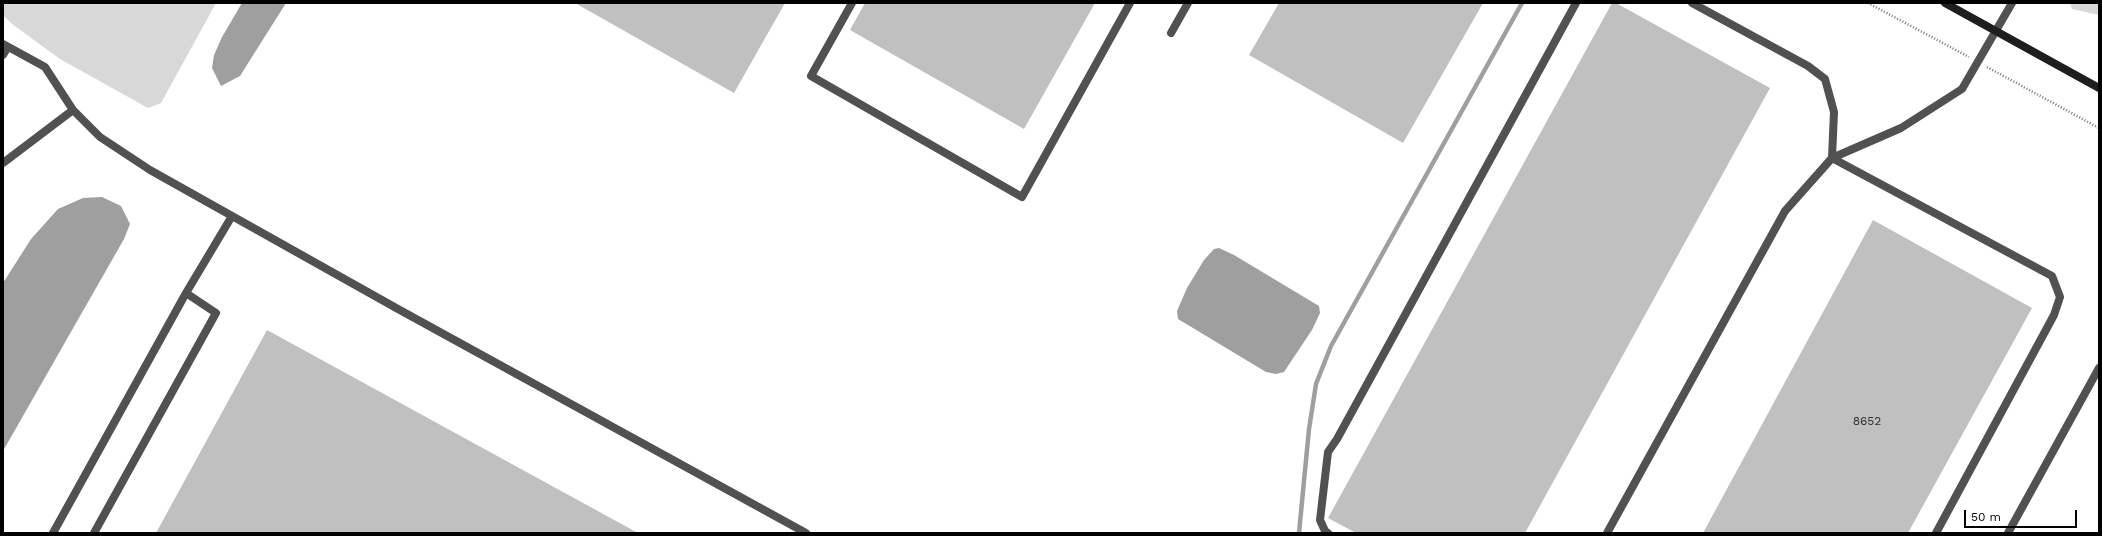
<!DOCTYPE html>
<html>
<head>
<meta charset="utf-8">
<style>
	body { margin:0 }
	#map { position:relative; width:2102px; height:536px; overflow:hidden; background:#fff; font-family:"Work Sans",sans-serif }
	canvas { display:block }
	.frame { position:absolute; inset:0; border:4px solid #000; pointer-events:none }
	.scale { position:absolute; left:1964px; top:510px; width:113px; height:18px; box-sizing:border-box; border:2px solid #000; border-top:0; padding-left:5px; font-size:12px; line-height:14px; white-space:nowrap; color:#000; -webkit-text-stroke:3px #fff; paint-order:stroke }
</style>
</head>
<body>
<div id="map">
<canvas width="2102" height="536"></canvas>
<div class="frame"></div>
<div class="scale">50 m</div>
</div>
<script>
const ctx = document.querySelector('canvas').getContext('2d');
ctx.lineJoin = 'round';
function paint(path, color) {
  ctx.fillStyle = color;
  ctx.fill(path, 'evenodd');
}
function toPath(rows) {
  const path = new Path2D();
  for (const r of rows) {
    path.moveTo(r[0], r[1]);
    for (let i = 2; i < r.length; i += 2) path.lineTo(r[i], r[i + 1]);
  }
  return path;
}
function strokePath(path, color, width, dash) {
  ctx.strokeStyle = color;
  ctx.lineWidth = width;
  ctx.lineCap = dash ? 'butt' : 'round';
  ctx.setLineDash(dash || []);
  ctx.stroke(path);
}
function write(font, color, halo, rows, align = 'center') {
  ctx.font = font + ' "Work Sans",sans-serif';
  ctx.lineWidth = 3;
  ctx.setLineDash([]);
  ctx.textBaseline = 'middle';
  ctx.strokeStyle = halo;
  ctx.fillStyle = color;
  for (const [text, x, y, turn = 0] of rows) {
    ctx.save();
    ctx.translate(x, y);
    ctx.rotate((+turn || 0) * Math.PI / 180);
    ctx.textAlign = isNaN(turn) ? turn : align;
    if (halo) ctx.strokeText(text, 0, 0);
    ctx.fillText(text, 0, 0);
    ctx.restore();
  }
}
paint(toPath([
	[3,3,216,3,161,103,148,108,60,59,12,24,3,15],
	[2070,3,2099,3,2099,15,2072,9]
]), '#d8d8d8');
paint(toPath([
	[242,3,286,3,240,76,221,86,212,68,214,55,222,37],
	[102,197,121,206,130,224,124,239,3,451,3,283,31,239,58,209,83,198],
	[1219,248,1234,255,1319,306,1320,313,1312,330,1284,372,1276,374,1266,372,1178,319,1177,311,1187,288,1204,260,1214,249]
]), '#9f9f9f');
strokePath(toPath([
	[1299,533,1309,429,1316,384,1331,346,1522,3]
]), '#9f9f9f', 4.5);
paint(toPath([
	[575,3,785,3,734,93],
	[865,3,1095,3,1024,129,850,30],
	[1279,3,1483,3,1403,143,1249,55],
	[1612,3,1616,3,1770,88,1525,533,1356,533,1328,518],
	[1873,220,2032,308,1908,533,1703,533],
	[267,330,638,533,156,533]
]), '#c0c0c0');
strokePath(toPath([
	[1868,3,1969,57],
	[1987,67,2099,128]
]), '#737373', 2.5, [1, 2]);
strokePath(toPath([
	[852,3,811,76,1022,197,1130,3],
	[1692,3,1808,66,1825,79,1834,112,1832,158],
	[1171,33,1188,3],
	[3,44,45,67,73,110,100,137,150,170,398,309,806,533],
	[3,55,8,47],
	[1832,158,2052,276,2060,297,2054,315,1936,533],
	[3,163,73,110],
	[53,533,186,293],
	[94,533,216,313,186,293,232,216],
	[1328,533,1325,531,1320,520,1328,452,1337,439,1576,3],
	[1607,533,1785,211,1832,158,1901,128,1962,89,2012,3],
	[2008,533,2099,368]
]), '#515151', 8);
strokePath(toPath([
	[1945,3,2099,88]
]), '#1e1e1e', 8);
write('12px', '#303030', null, [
	["8652",1867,421]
]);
</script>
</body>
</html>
